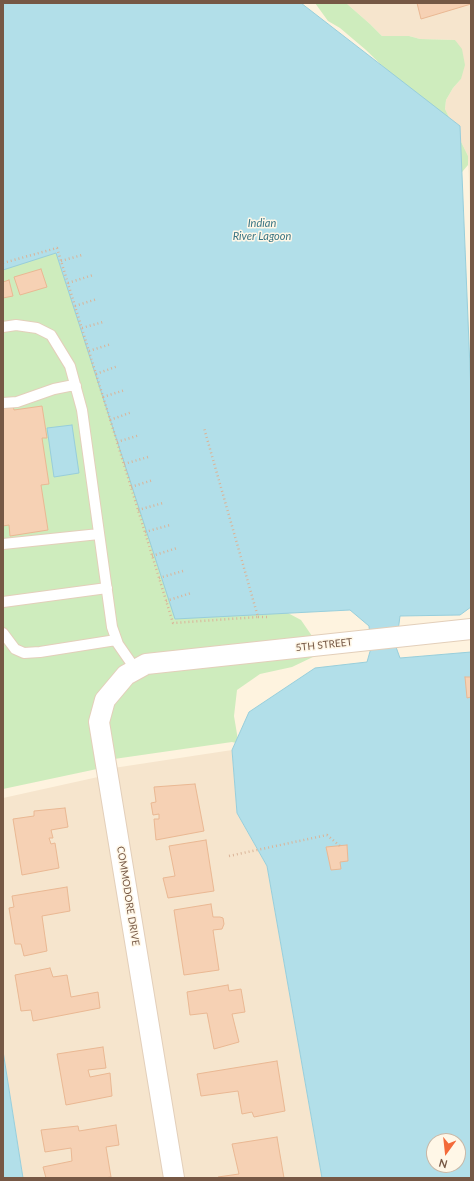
<!DOCTYPE html>
<html>
<head>
<meta charset="utf-8">
<style>
	body { margin:0 }
	#map { position:relative; width:474px; height:1181px; overflow:hidden; background:#fef3df; font-family:Lato,sans-serif }
	canvas { display:block }
	.frame { position:absolute; inset:0; border:4px solid #765845; pointer-events:none }
	.north { position:absolute; left:426px; top:1133px; width:40px; height:40px; box-sizing:border-box; background:#fff7e7; border:1px solid #c8b7a6; border-radius:50%; rotate:195deg; font-size:11px; font-weight:700; line-height:16px; text-align:center; color:#765845 }
	.north::after { content:''; display:block; margin:auto; width:14px; height:18px; background:#f36a39; clip-path:polygon(50% 0,100% 100%,50% 72%,0 100%) }
</style>
</head>
<body>
<div id="map">
<canvas width="474" height="1181"></canvas>
<div class="frame"></div>
<div class="north">N</div>
</div>
<script>
const ctx = document.querySelector('canvas').getContext('2d');
ctx.lineJoin = 'round';
function paint(path, color) {
  ctx.fillStyle = color;
  ctx.fill(path, 'evenodd');
}
function toPath(rows) {
  const path = new Path2D();
  for (const r of rows) {
    path.moveTo(r[0], r[1]);
    for (let i = 2; i < r.length; i += 2) path.lineTo(r[i], r[i + 1]);
  }
  return path;
}
function strokePath(path, color, width, dash) {
  ctx.strokeStyle = color;
  ctx.lineWidth = width;
  ctx.lineCap = dash ? 'butt' : 'round';
  ctx.setLineDash(dash || []);
  ctx.stroke(path);
}
function write(font, color, halo, rows, align = 'center') {
  ctx.font = font + ' Lato,sans-serif';
  ctx.lineWidth = 3;
  ctx.setLineDash([]);
  ctx.textBaseline = 'middle';
  ctx.strokeStyle = halo;
  ctx.fillStyle = color;
  for (const [text, x, y, turn = 0] of rows) {
    ctx.save();
    ctx.translate(x, y);
    ctx.rotate((+turn || 0) * Math.PI / 180);
    ctx.textAlign = isNaN(turn) ? turn : align;
    if (halo) ctx.strokeText(text, 0, 0);
    ctx.fillText(text, 0, 0);
    ctx.restore();
  }
}
paint(toPath([
	[346,3,471,3,471,230,468,156,445,109,446,100,453,88,461,79,455,40,420,39,409,36,382,36,370,24],
	[232,750,237,813,267,866,322,1178,23,1178,3,1051,3,798,107,775,107,769]
]), '#f6e5cd');
paint(toPath([
	[315,3,346,3,370,24,382,36,409,36,420,39,455,40,462,49,465,65,461,79,453,88,446,100,445,109,468,156,468,165,457,178,411,94,366,50,340,28,328,21],
	[56,247,271,604,301,620,312,636,119,669,97,769,3,789,3,269],
	[315,656,292,667,260,674,237,690,234,716,239,746,236,743,232,742,114,759,108,722,113,704,131,683,148,674]
]), '#ceecbd');
const water = toPath([
	[3,3,301,3,460,126,471,392,471,607,460,615,400,616,396,647,400,658,471,652,471,1178,322,1178,267,866,237,813,232,750,249,712,315,668,367,662,371,648,369,626,350,610,175,619,56,253,3,270,3,3],
	[434,1141,458,1141,458,1165,434,1165,434,1141],
	[72,425,79,473,54,477,47,428,72,425],
	[3,1051,23,1178,3,1178,3,1051]
]);
paint(water, '#b2dfe9');
strokePath(water, '#98cedb', 1);
const building = toPath([
	[417,3,471,3,471,4,421,19,417,3],
	[41,269,47,287,20,295,14,277,41,269],
	[9,280,13,296,3,298,3,282,9,280],
	[13,406,14,410,42,406,47,438,42,438,49,484,41,485,48,530,10,536,9,525,3,526,3,407,13,406],
	[465,677,471,677,471,697,467,698,465,677],
	[195,784,204,831,156,840,154,819,159,819,159,814,153,815,151,803,156,802,154,787,195,784],
	[65,808,68,827,51,830,53,838,49,838,51,844,55,843,59,868,22,875,13,819,34,816,34,811,65,808],
	[206,840,214,891,168,898,163,878,175,876,169,846,206,840],
	[347,845,348,861,340,862,341,869,331,870,326,847,347,845],
	[67,887,70,911,42,916,47,951,24,956,21,944,15,944,9,908,14,907,12,896,67,887],
	[211,904,213,917,220,917,223,918,224,924,222,929,213,930,219,970,184,975,174,910,211,904],
	[50,968,53,977,67,975,71,997,98,992,100,1008,33,1021,31,1010,21,1011,15,975,50,968],
	[228,985,229,991,241,989,245,1012,232,1014,239,1042,214,1049,207,1013,190,1015,187,992,228,985],
	[103,1047,106,1068,88,1070,90,1077,110,1073,112,1096,66,1105,57,1054,103,1047],
	[277,1061,285,1111,254,1117,252,1112,242,1114,238,1091,201,1096,197,1074,277,1061],
	[116,1125,119,1145,106,1147,111,1177,104,1178,46,1178,43,1167,72,1161,71,1148,45,1152,41,1130,78,1126,79,1131,116,1125],
	[277,1137,284,1178,218,1178,218,1177,239,1174,232,1144,277,1137]
]);
paint(building, '#f6d1b4');
strokePath(building, '#eab893', 1);
const lane = toPath([
	[3,327,16,325,37,328,51,335,70,366,82,410,112,627,118,644,136,670],
	[3,403,17,402,54,389,69,386,76,386],
	[3,544,99,534],
	[3,602,107,588],
	[3,633,15,649,24,653,40,652,116,640]
]);
const street = toPath([
	[174,1178,99,722,105,700,126,675,146,664,471,629]
]);
strokePath(lane, '#e3cfba', 12);
strokePath(street, '#e3cfba', 22);
strokePath(toPath([
	[61,261,82,255],
	[3,263,57,248,173,623,258,617,204,428],
	[68,283,93,275],
	[75,306,97,299],
	[82,328,103,322],
	[89,351,111,344],
	[96,374,118,366],
	[103,397,125,390],
	[110,420,132,412],
	[117,442,140,435],
	[124,464,148,457],
	[131,487,153,480],
	[138,510,163,503],
	[145,532,170,525],
	[152,556,177,548],
	[159,578,183,571],
	[166,601,191,593],
	[258,617,270,617],
	[229,856,327,835,340,846]
]), '#dab498', 2.5, [1, 3]);
strokePath(lane, '#fff', 10);
strokePath(street, '#fff', 20);
write('10px', '#765845', '#fff7e7', [
	["5TH STREET",324,645,-6],
	["COMMODORE DRIVE",128,896,81]
]);
write('italic 11px', '#3a7584', '#fff7e7', [
	["Indian",262,223],
	["River Lagoon",262,236]
]);
</script>
</body>
</html>
